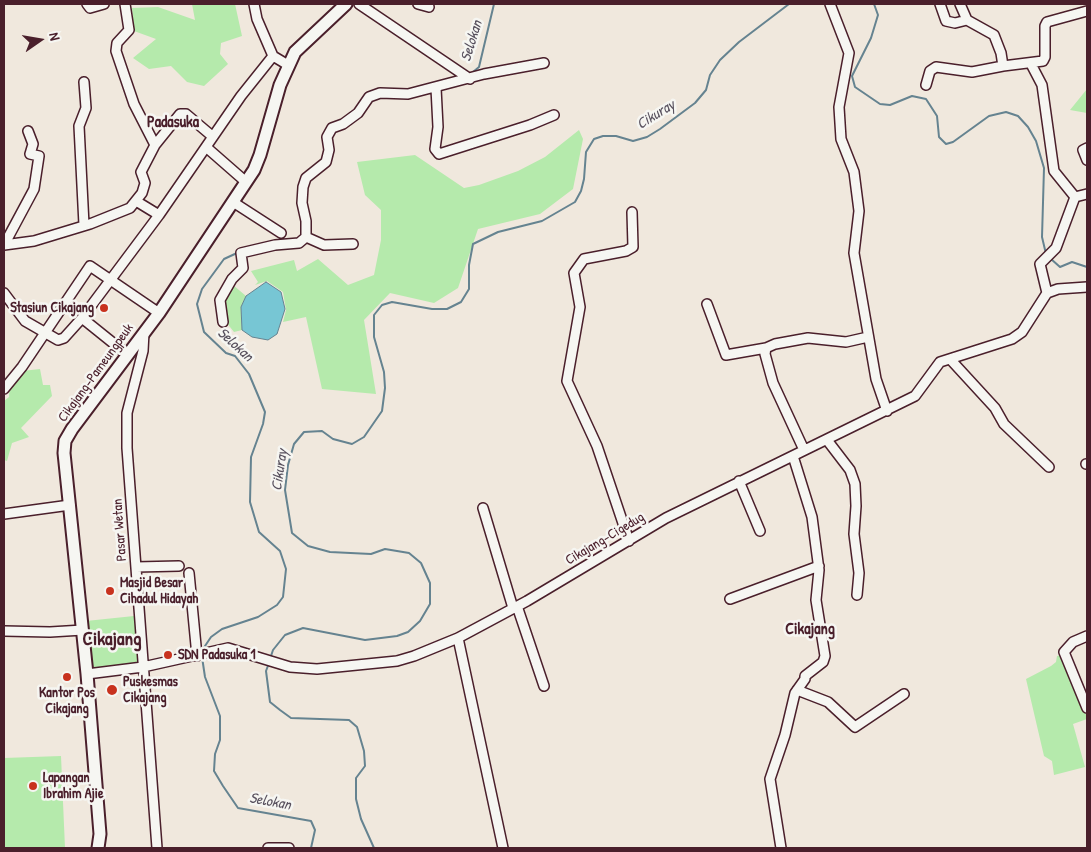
<!DOCTYPE html>
<html>
<head>
<meta charset="utf-8">
<style>
	body { margin:0 }
	#map { position:relative; width:1091px; height:852px; overflow:hidden; background:#f0e8dd; font-family:"Patrick Hand",sans-serif }
	canvas { display:block }
	.frame { position:absolute; inset:0; border:5px solid #4a1f2b; pointer-events:none }
	.north { position:absolute; left:15px; top:15px; width:50px; height:50px; -webkit-text-stroke:4px #f6f6f2; paint-order:stroke; rotate:77deg; font-size:14px; font-weight:700; line-height:20px; text-align:center; color:#4a1f2b }
	.north::after { content:''; display:block; margin:auto; width:18px; height:22px; background:#4a1f2b; clip-path:polygon(50% 0,100% 100%,50% 72%,0 100%) }
</style>
</head>
<body>
<div id="map">
<canvas width="1091" height="852"></canvas>
<div class="frame"></div>
<div class="north">N</div>
</div>
<script>
const ctx = document.querySelector('canvas').getContext('2d');
ctx.lineJoin = 'round';
function paint(path, color) {
  ctx.fillStyle = color;
  ctx.fill(path, 'evenodd');
}
function toPath(rows) {
  const path = new Path2D();
  for (const r of rows) {
    path.moveTo(r[0], r[1]);
    for (let i = 2; i < r.length; i += 2) path.lineTo(r[i], r[i + 1]);
  }
  return path;
}
function strokePath(path, color, width, dash) {
  ctx.strokeStyle = color;
  ctx.lineWidth = width;
  ctx.lineCap = dash ? 'butt' : 'round';
  ctx.setLineDash(dash || []);
  ctx.stroke(path);
}
function write(font, color, halo, rows, align = 'center') {
  ctx.font = font + ' "Patrick Hand",sans-serif';
  ctx.lineWidth = 5;
  ctx.setLineDash([]);
  ctx.textBaseline = 'middle';
  ctx.strokeStyle = halo;
  ctx.fillStyle = color;
  for (const [text, x, y, turn = 0] of rows) {
    ctx.save();
    ctx.translate(x, y);
    ctx.rotate((+turn || 0) * Math.PI / 180);
    ctx.textAlign = isNaN(turn) ? turn : align;
    if (halo) ctx.strokeText(text, 0, 0);
    ctx.fillText(text, 0, 0);
    ctx.restore();
  }
}
paint(toPath([
	[192,4,235,4,242,36,221,43,220,54,228,64,204,86,187,82,171,66,149,69,133,58,156,39,134,31,132,8,158,7,195,20],
	[1087,89,1087,113,1070,110],
	[579,130,583,139,573,189,540,214,478,229,458,288,434,303,390,293,364,320,376,394,322,389,306,317,283,322,286,310,283,292,267,281,255,285,258,282,251,271,294,260,297,271,318,259,348,285,374,275,381,240,381,210,365,195,357,162,415,155,464,188,479,185,518,171,545,157],
	[233,285,246,296,241,307,242,330,234,332,222,317,224,301],
	[40,369,43,385,50,385,52,396,21,428,29,437,12,443,7,461,4,460,4,401,9,397,10,381,22,371],
	[134,616,139,663,92,668,86,621],
	[1061,655,1087,710,1087,719,1073,724,1085,767,1054,775,1052,761,1044,756,1026,679,1051,666,1056,662,1057,656],
	[61,756,65,848,4,848,4,758]
]), '#b5eaac');
const water = toPath([
	[266,282,281,292,285,309,277,334,268,340,252,337,242,330,241,307,246,296,266,282]
]);
paint(water, '#77c6d4');
strokePath(water, '#658390', 1);
strokePath(toPath([
	[874,4,878,15,871,38,852,76,855,87,880,104,890,105,912,96,926,99,937,116,939,137,946,144,953,142,989,116,1006,112,1018,116,1028,127,1036,141,1044,168,1042,237,1046,254],
	[473,72,479,67,494,4],
	[1051,259,1060,267,1072,262,1087,267],
	[201,652,211,637,222,629,258,617,277,605,283,597,286,569,280,551,259,532,250,502,251,457,263,424,265,412,249,374,235,356,226,353,204,332,197,304,202,289,224,259,237,253],
	[202,657,205,677,220,716,220,740,215,754,214,771,223,786,238,808,311,821,315,830,311,848],
	[270,659,273,650,285,635,303,628,365,640,397,636,408,632,420,621,430,604,430,583,421,563,409,553,385,549,371,554,330,552,308,546,292,533,285,490,288,465,294,444,304,432,322,431,333,439,352,444,364,437,382,411,385,388,384,372,374,337,374,315,382,305,392,302,432,309,447,309,461,302,469,289,469,265,473,244,498,232,542,221,575,202,581,191,584,179,586,152,594,139,603,136,616,136,633,141,647,137,660,129,695,103,706,90,710,75,720,60,739,42,789,4],
	[269,663,266,671,270,702,280,710,291,718,349,720,357,727,364,751,365,766,356,778,356,799,361,819,374,848]
]), '#658390', 2);
const minor = toPath([
	[87,4,90,8,104,4],
	[254,4,257,19,273,56,288,65],
	[359,4,470,79],
	[418,4,429,7],
	[830,4,849,53,839,107,841,139,854,172,859,211,854,253,876,379,887,411],
	[940,4,946,21,955,23,967,20],
	[960,4,967,20,994,35,1001,53,1003,66,1043,61,1045,57,1045,26,1047,22,1087,11],
	[1031,64,1042,85,1054,171,1075,197],
	[926,85,930,71,936,67,972,72,1003,66],
	[436,88,438,127,435,149,439,154,530,125,554,115],
	[155,145,180,114,186,114,212,136],
	[206,147,246,182],
	[1087,148,1083,150,1087,160],
	[136,201,159,215],
	[233,202,281,233],
	[84,225,79,126,86,108,84,82],
	[306,237,324,245,353,244],
	[4,245,34,241,90,224,130,208,142,193,145,183,141,172,155,145,134,104,116,51,117,43,129,30,125,4],
	[4,245,34,189,39,156,30,154,33,144,28,131],
	[4,293,25,321,58,340,64,338,82,318,159,215,241,96,273,56],
	[1047,293,1040,264,1056,248,1075,197,1087,194],
	[707,304,726,355,766,348],
	[82,318,128,355],
	[223,322,220,300,232,279,243,268,241,253,275,245,299,243,306,237,306,221,302,203,303,187,306,178,326,162,329,150,327,137,332,128,343,124,358,113,369,97,380,93,408,94,484,74,544,63],
	[144,332,143,351,127,413,127,448,157,848],
	[950,359,995,408,1004,424,1049,467],
	[4,389,22,367,90,266,159,313],
	[827,440,850,470,855,484,856,506,854,534,859,573,857,595],
	[804,450,773,383,765,354,766,348,775,344,808,338,846,342,868,337],
	[1086,464,1087,464],
	[739,481,760,531],
	[483,508,513,608],
	[4,514,70,505],
	[629,541,597,446,567,381,580,307,574,273,584,259,626,251,633,247,632,212],
	[136,567,179,566],
	[189,573,197,656],
	[730,599,819,566],
	[517,606,544,686],
	[4,631,50,632,83,630],
	[1087,636,1073,642,1064,652,1087,708],
	[458,638,503,848],
	[87,674,143,667,228,648,290,667,317,669,397,661,414,656,458,638,527,601,666,518,915,396,940,362,1012,339,1022,332,1047,293,1058,289,1087,287],
	[797,690,828,702,855,727,904,694],
	[268,848,289,848],
	[781,848,770,779,785,735,795,693,805,679,805,676,823,662,825,656,816,600,819,570,812,517,793,456]
]);
const major = toPath([
	[98,848,100,834,87,674,64,453,65,441,72,429,159,313,254,170,260,155,280,85,295,52,346,4]
]);
strokePath(minor, '#4a1f2b', 12);
strokePath(major, '#4a1f2b', 15);
strokePath(minor, '#f6f6f2', 9);
strokePath(major, '#f6f6f2', 11);
for (const [x, y, r, color] of [
	[104,308,5,"#c8321e"],
	[110,591,5,"#c8321e"],
	[168,655,5,"#c8321e"],
	[67,677,5,"#c8321e"],
	[112,690,6,"#c8321e"],
	[33,786,5,"#c8321e"]
]) {
  const dot = new Path2D();
  dot.arc(x, y, r, 0, 2 * Math.PI);
  ctx.fillStyle = color;
  ctx.fill(dot);
  strokePath(dot, '#f6f6f2', 2);
}
write('bold 14px', '#4a1f2b', '#f6f6f2', [
	["Stasiun Cikajang",94,308,"right"],
	["Masjid Besar",120,583],
	["Cihadul Hidayah",120,599],
	["SDN Padasuka 1",178,655],
	["Puskesmas",123,682],
	["Cikajang",123,698],
	["Kantor Pos",67,693,"center"],
	["Cikajang",67,709,"center"],
	["Lapangan",43,778],
	["Ibrahim Ajie",43,794]
], 'left');
write('14px', '#4a1f2b', '#f6f6f2', [
	["Cikajang-Pameungpeuk",96,373,-54],
	["Pasar Wetan",120,530,-94],
	["Cikajang-Cigedug",605,539,-31]
]);
write('italic 15px', '#58515e', '#f6f6f2', [
	["Selokan",472,41,-73],
	["Cikuray",656,115,-32],
	["Selokan",235,345,42],
	["Cikuray",280,470,-82],
	["Selokan",270,802,10]
]);
write('bold 16px', '#4a1f2b', '#f6f6f2', [
	["Padasuka",173,123],
	["Cikajang",810,630]
]);
write('bold 19px', '#4a1f2b', '#f6f6f2', [
	["Cikajang",112,640]
]);
</script>
</body>
</html>
